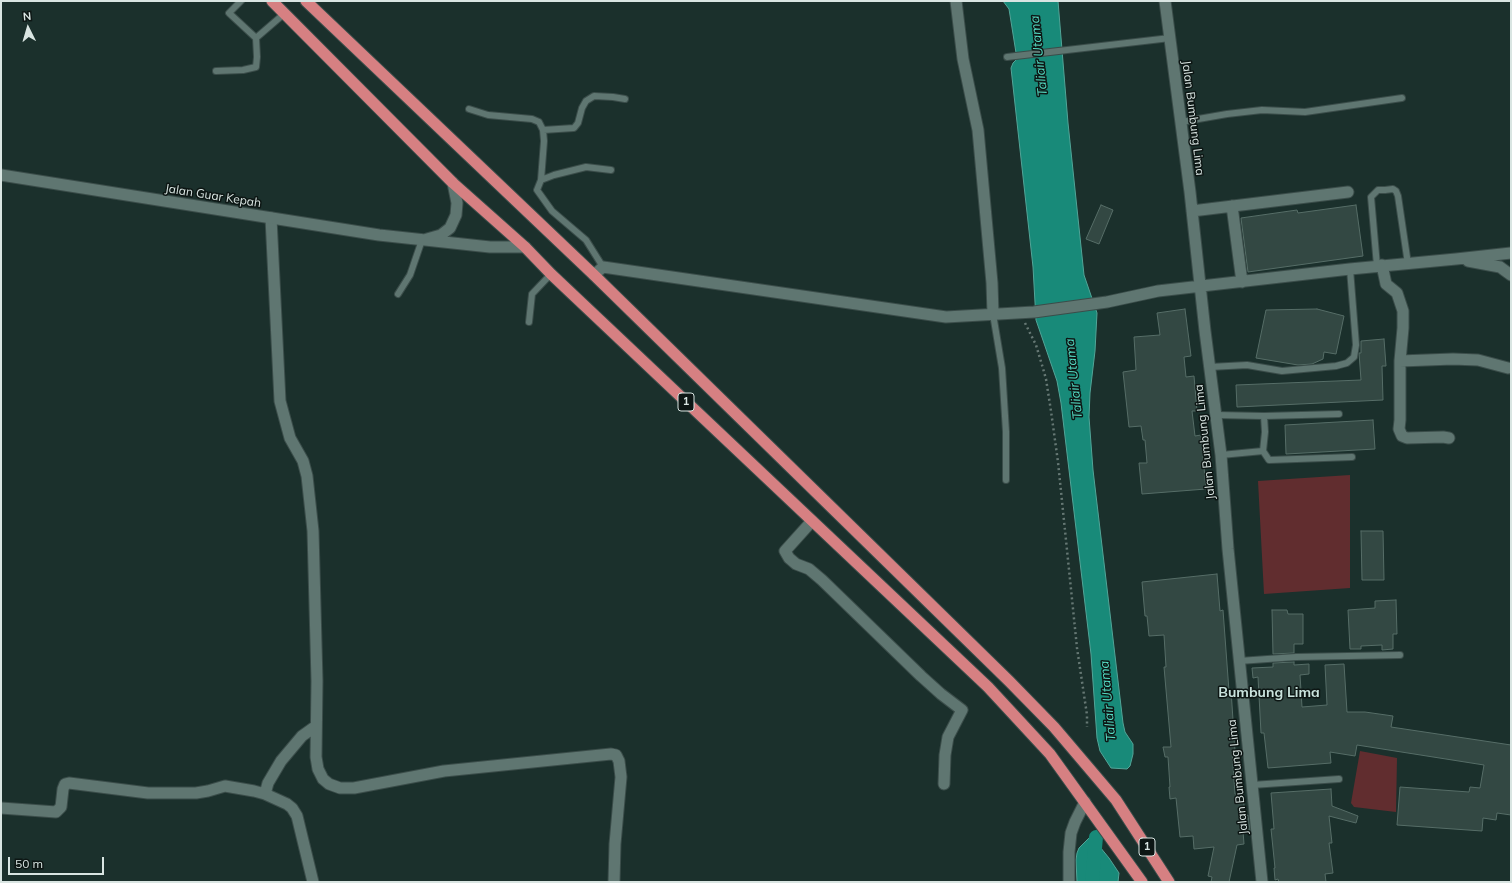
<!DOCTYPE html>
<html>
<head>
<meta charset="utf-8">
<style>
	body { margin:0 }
	#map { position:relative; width:1512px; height:883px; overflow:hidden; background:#1b302c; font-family:Mulish,sans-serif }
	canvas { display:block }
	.frame { position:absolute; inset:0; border:2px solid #d9e5e2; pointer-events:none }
	.north { position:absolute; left:8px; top:8px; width:40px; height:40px; -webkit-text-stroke:3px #0d1614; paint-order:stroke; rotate:355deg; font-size:11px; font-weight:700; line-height:16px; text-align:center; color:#d9e5e2 }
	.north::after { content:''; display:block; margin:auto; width:14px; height:18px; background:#d9e5e2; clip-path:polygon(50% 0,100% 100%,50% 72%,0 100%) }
	.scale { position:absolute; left:8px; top:857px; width:96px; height:18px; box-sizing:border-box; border:2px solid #d9e5e2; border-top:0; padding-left:5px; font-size:12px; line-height:14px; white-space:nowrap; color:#d9e5e2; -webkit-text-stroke:3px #0d1614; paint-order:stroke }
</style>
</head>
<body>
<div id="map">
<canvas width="1512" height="883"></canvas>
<div class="frame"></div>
<div class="north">N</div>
<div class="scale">50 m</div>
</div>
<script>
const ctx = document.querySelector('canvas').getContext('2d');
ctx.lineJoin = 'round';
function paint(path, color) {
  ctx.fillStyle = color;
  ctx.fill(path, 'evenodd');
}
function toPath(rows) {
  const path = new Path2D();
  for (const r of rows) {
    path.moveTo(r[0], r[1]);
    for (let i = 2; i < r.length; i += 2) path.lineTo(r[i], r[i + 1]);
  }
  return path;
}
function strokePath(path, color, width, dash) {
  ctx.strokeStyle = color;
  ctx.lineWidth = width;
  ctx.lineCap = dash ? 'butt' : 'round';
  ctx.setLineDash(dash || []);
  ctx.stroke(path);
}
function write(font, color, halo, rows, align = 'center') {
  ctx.font = font + ' Mulish,sans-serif';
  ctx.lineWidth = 3;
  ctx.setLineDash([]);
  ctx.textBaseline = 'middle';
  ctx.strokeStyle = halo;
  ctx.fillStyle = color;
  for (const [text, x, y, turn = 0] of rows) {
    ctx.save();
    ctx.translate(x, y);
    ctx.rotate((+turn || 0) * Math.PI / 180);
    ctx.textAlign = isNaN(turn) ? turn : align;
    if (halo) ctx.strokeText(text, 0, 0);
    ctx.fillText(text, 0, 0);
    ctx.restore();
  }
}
paint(toPath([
	[1350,475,1350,588,1264,594,1258,481],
	[1360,751,1397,758,1396,812,1354,807,1351,803]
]), '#612d2f');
const water = toPath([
	[1003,1,1058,1,1068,123,1084,275,1097,313,1095,351,1090,393,1089,417,1093,470,1123,723,1125,732,1133,744,1133,754,1130,766,1127,769,1111,768,1100,751,1097,738,1091,654,1061,403,1057,381,1036,320,1033,267,1011,68,1013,63,1017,59,1009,9,1003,1],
	[1091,836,1109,858,1119,873,1118,882,1077,882,1076,860,1077,853,1079,848,1091,836]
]);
paint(water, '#188a79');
strokePath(water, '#52a598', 1);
strokePath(toPath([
	[1092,882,1096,837]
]), '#188a79', 14);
const building = toPath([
	[1101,205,1113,210,1099,244,1086,239,1101,205],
	[1356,205,1363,256,1248,272,1241,218,1297,210,1298,213,1356,205],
	[1185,309,1191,356,1184,357,1186,377,1194,376,1197,411,1192,411,1195,436,1201,435,1206,489,1142,494,1139,463,1147,463,1145,440,1143,440,1141,426,1129,427,1123,372,1136,370,1134,337,1160,335,1157,313,1185,309],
	[1317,309,1344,316,1336,354,1324,352,1323,359,1312,364,1298,365,1256,358,1266,310,1317,309],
	[1384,339,1386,366,1382,366,1383,400,1237,407,1236,385,1361,380,1359,353,1361,353,1361,341,1384,339],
	[1373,420,1375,449,1286,454,1285,425,1373,420],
	[1361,531,1383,531,1384,580,1362,580,1361,531],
	[1217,574,1220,611,1223,610,1229,691,1231,690,1233,720,1235,720,1236,738,1234,739,1235,750,1232,751,1235,794,1243,794,1245,816,1248,815,1250,830,1243,831,1244,844,1237,845,1229,882,1211,882,1212,877,1208,876,1214,847,1194,849,1193,836,1180,837,1176,798,1170,799,1169,787,1170,787,1168,757,1165,757,1163,747,1171,747,1164,667,1166,667,1164,635,1149,636,1147,616,1145,616,1142,582,1217,574],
	[1396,600,1397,634,1393,634,1393,649,1382,650,1382,645,1361,646,1361,649,1350,649,1348,610,1375,608,1375,601,1396,600],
	[1272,610,1287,610,1288,614,1303,614,1303,644,1294,644,1294,653,1273,654,1272,610],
	[1294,662,1294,665,1309,664,1309,674,1300,675,1302,707,1327,705,1325,665,1344,664,1347,712,1365,712,1393,716,1391,727,1511,745,1511,815,1497,813,1496,820,1483,818,1482,831,1397,825,1400,787,1469,792,1470,787,1480,788,1484,765,1357,745,1355,756,1330,752,1331,763,1268,768,1264,733,1261,733,1258,677,1253,678,1252,668,1273,667,1273,663,1294,662],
	[1331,789,1332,806,1358,816,1356,823,1329,816,1332,843,1329,843,1333,873,1325,874,1326,882,1279,882,1278,879,1275,880,1274,868,1275,868,1271,829,1274,829,1271,793,1331,789]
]);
paint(building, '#334843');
strokePath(building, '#566d67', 1);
const service = toPath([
	[241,1,229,13,256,38],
	[1007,57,1170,38],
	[216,71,243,70,256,67,257,57,256,38,285,13],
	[469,109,488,115,532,119,539,122,543,130,544,141,541,180,537,190,552,211,586,240,603,267],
	[1181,122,1227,114,1262,110,1305,112,1402,98],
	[543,130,574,128,578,123,582,108,586,101,594,96,613,97,625,99],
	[541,180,554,175,586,167,611,170],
	[1377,266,1371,197,1378,190,1385,190,1393,189,1396,191,1398,196,1408,264],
	[398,294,410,275,422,240],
	[993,314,1002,368,1006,432,1006,480],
	[529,322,532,294,551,274],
	[1210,367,1247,365,1282,371,1336,366,1347,363,1354,357,1356,345,1350,269],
	[1216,415,1264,416,1265,432,1263,451,1221,455],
	[1264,416,1339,414],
	[1263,451,1269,460,1352,457],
	[1239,661,1296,657,1400,655],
	[1252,785,1339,779]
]);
const minor = toPath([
	[956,1,963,59,978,130,992,283,993,314],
	[1165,1,1190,192,1205,331,1221,455,1228,549,1262,882],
	[1232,206,1242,282],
	[1192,211,1348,192],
	[271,218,280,401,290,438,303,461,307,476,313,531,317,681,316,757,318,769,323,779,329,784,340,788,354,788,444,771,611,754,616,755,619,761,621,777,615,844,614,882],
	[1468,261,1500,267,1511,275],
	[1382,265,1386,284,1397,293,1403,311,1403,328,1400,361,1400,420,1399,429,1402,436,1407,438,1443,437,1449,438],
	[594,275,603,267,946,317,1034,312,1107,302,1158,291,1350,269,1456,259,1511,253],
	[1400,361,1453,359,1478,360,1508,368],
	[812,521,785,551,789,558,796,564,809,569,822,580,921,676,941,694,962,710,948,737,945,755,944,784],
	[265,794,268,783,281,761,302,736,316,726],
	[1,808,56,812,61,807,63,789,65,784,69,783,148,793,196,793,208,791,225,786,254,791,265,794,287,804,292,808,297,816,313,882],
	[1069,882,1069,852,1071,833,1075,822,1085,802]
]);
const secondary = toPath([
	[1,175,379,235,490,247,525,247],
	[427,239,441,235,450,228,456,215,457,203,453,183]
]);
const trunk = toPath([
	[272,1,453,183,525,247,551,274,988,687,1050,754,1142,882],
	[306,1,594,275,1009,681,1054,727,1116,800,1169,882]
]);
strokePath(service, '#3b4d4a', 8);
strokePath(minor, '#3b4d4a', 13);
strokePath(secondary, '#3b4d4a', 13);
strokePath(trunk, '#3b4d4a', 13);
strokePath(toPath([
	[1025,323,1036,345,1042,365,1046,379,1051,411,1058,462,1077,648,1087,715,1087,727]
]), '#667874', 2.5, [2, 3]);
strokePath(service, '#5f7671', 6);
strokePath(minor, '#5f7671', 11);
strokePath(secondary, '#5f7671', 11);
strokePath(trunk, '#d68082', 11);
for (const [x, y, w] of [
	[686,402,16],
	[1147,847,16]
]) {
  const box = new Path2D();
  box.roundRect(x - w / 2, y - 9, w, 18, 3);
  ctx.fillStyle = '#0d1614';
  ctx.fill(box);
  strokePath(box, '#d9e5e2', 1);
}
write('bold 11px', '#d9e5e2', null, [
	["1",686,402],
	["1",1147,847]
]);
write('12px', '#d9e5e2', '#0d1614', [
	["Jalan Bumbung Lima",1193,118,83],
	["Jalan Guar Kepah",213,196,9],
	["Jalan Bumbung Lima",1205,442,-96],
	["Jalan Bumbung Lima",1238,777,-96]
]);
write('italic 13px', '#55ddc5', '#0d1614', [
	["Taliair Utama",1039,56,-96],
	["Taliair Utama",1074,379,-96],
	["Taliair Utama",1108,701,-95]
]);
write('bold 14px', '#cae3dd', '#0d1614', [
	["Bumbung Lima",1269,693]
]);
</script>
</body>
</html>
